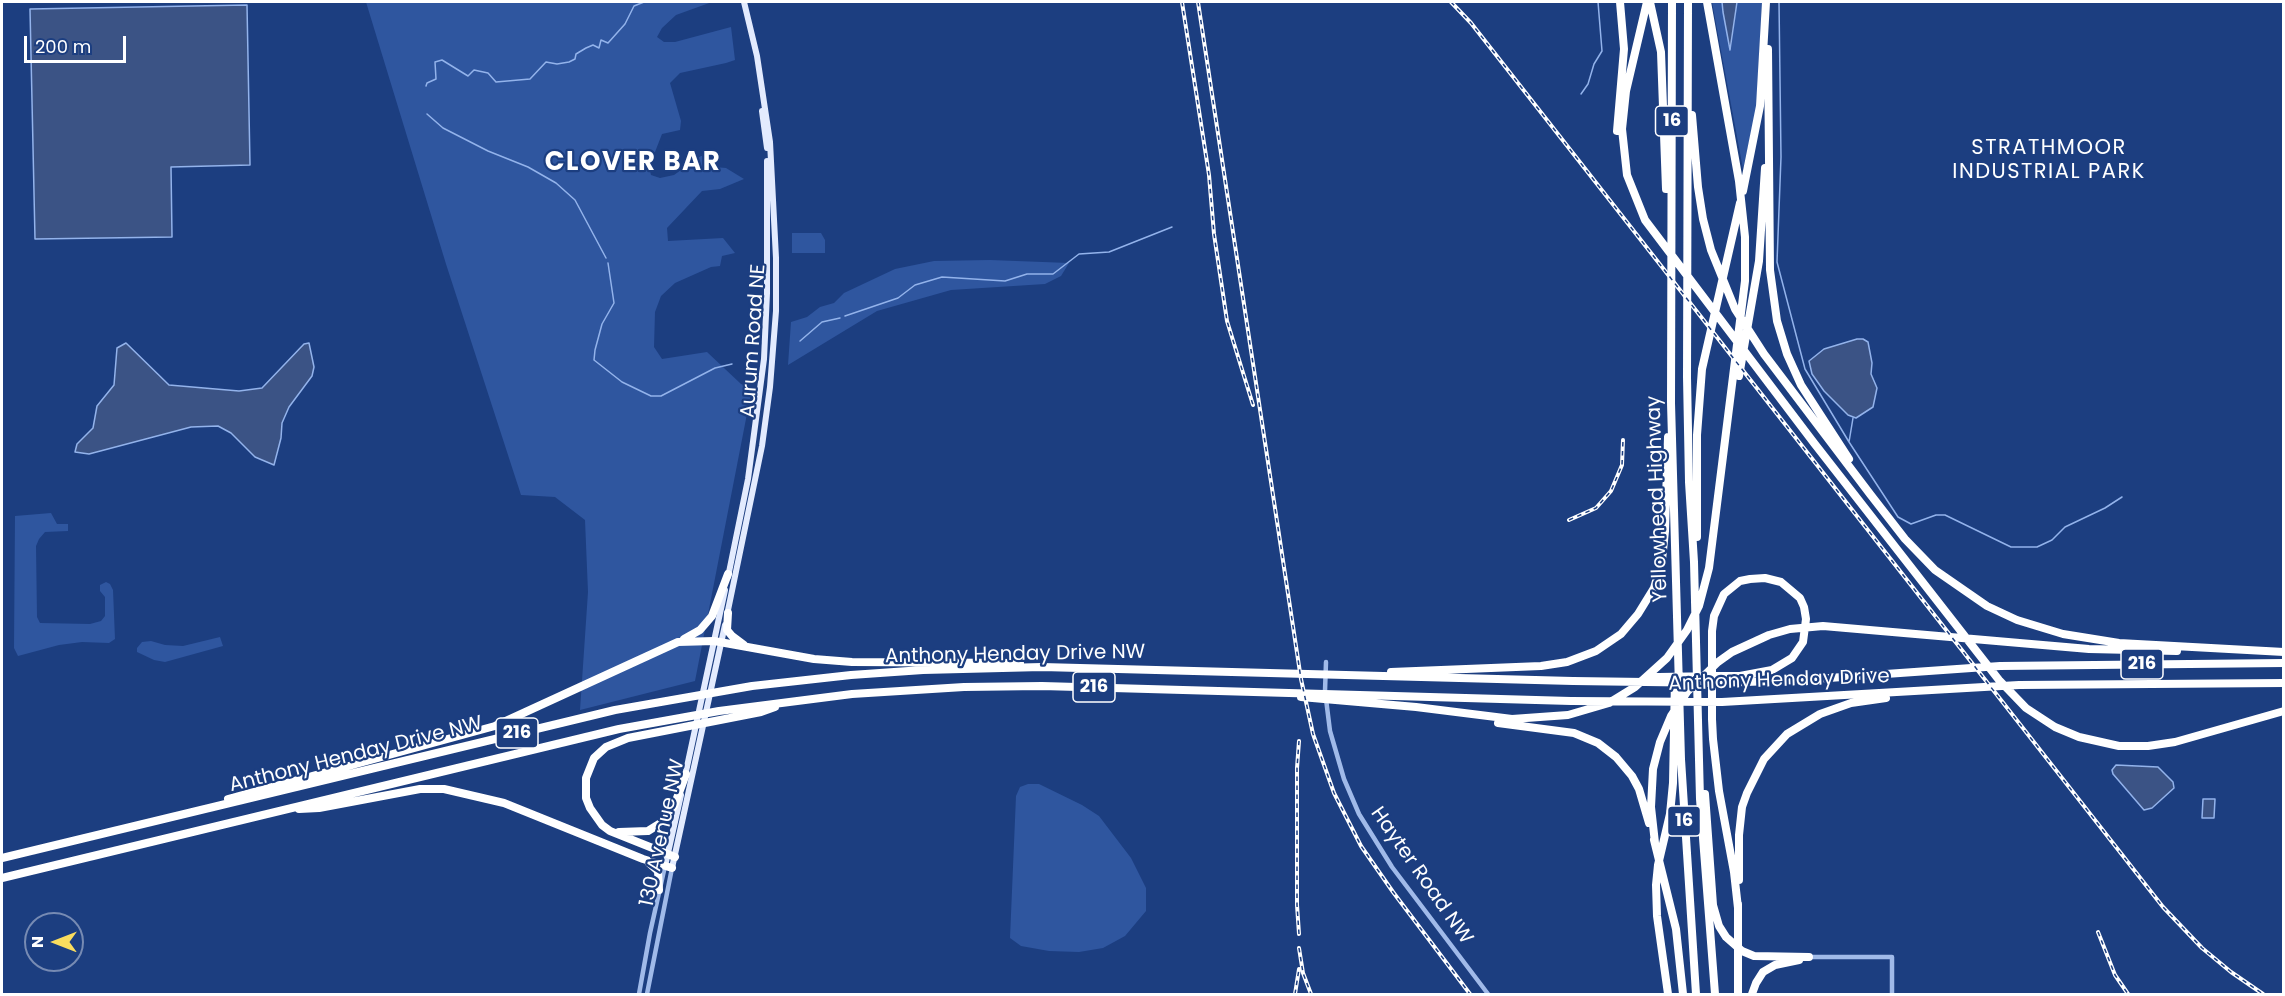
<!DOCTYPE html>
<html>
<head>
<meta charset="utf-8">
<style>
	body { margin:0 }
	#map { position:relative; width:2285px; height:996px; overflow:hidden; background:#1c3e80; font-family:Poppins,sans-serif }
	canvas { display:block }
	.frame { position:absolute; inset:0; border:3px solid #fff; pointer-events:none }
	.north { position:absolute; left:24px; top:912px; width:60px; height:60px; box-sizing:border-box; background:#1c3e80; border:2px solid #778bb3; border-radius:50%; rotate:270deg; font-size:16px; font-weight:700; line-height:24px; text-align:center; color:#fff }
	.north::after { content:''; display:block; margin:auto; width:21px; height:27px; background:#fadd5e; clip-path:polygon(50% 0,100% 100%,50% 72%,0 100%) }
	.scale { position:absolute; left:24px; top:36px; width:102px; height:27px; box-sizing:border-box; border:3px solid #fff; border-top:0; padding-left:8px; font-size:18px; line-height:21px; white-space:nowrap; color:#fff; -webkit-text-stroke:4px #1c3e80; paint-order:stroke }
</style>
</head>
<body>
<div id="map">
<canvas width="2285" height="996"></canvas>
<div class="frame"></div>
<div class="north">N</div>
<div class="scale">200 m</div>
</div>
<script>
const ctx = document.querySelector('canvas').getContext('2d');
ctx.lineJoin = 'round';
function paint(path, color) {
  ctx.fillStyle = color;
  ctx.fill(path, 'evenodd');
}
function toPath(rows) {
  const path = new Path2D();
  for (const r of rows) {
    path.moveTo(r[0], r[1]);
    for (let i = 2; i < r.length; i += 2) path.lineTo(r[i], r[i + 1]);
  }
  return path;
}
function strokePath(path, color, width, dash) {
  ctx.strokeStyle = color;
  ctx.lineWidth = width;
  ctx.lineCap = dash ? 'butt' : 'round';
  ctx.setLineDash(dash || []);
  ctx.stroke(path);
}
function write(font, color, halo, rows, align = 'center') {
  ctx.font = font + ' Poppins,sans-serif';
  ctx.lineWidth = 4.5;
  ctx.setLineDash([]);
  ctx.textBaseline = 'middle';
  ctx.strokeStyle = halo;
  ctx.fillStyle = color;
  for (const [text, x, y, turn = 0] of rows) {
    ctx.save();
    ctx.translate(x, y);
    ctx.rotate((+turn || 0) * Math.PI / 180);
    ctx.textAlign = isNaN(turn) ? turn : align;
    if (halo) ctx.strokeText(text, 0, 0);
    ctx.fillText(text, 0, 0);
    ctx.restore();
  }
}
paint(toPath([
	[366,2,712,2,676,15,662,28,657,37,664,42,675,42,731,27,735,60,726,63,680,73,670,83,681,121,680,130,662,134,655,152,647,158,651,175,660,178,674,175,701,156,711,157,714,167,726,168,744,179,720,189,702,191,667,228,668,241,723,238,735,253,722,256,720,266,711,267,675,283,661,296,655,312,654,347,662,359,707,352,741,384,752,388,695,681,580,710,588,592,585,520,555,497,521,495,446,264],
	[1712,2,1722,2,1731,49,1737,2,1762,2,1756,110,1743,169],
	[792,233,821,233,825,240,825,253,792,253],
	[990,260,1069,263,1061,276,1045,284,951,290,877,311,788,365,791,322,807,317,820,307,834,303,844,293,895,269,934,261],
	[51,513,57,524,68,524,68,531,45,532,39,539,36,546,37,617,40,623,90,624,101,621,105,616,105,597,100,591,100,585,106,582,110,584,113,590,115,639,109,643,82,642,59,645,18,656,14,648,15,516],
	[220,637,223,646,165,662,154,660,137,652,137,648,142,642,151,641,165,645,183,646],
	[1028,784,1039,784,1082,805,1099,816,1131,858,1146,888,1146,911,1125,936,1103,948,1079,952,1049,951,1021,946,1010,938,1016,796,1020,787]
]), '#2f569f');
const water = toPath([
	[1722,2,1737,2,1730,50,1723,12,1722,2],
	[247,5,250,165,171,167,172,237,35,239,30,9,247,5],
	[1857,339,1863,339,1868,342,1872,363,1871,374,1877,388,1873,407,1856,418,1848,415,1824,391,1812,374,1809,361,1824,349,1857,339],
	[126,343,169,385,239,391,262,388,304,344,309,343,314,367,312,376,289,407,282,423,281,438,274,465,255,457,231,433,218,426,191,427,89,454,75,452,77,444,93,428,97,406,114,385,117,348,126,343],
	[2116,765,2158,767,2173,782,2174,788,2152,808,2144,810,2113,774,2112,770,2116,765],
	[2203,799,2215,799,2214,818,2202,818,2203,799]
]);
paint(water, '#3b5385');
strokePath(water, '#93b3eb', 1.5);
strokePath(toPath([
	[1779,2,1781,157,1777,262,1805,369,1849,442],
	[426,86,427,83,436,79,435,62,442,60,468,76,474,70,488,73,496,82,530,79,546,62,557,64,569,62,575,59,576,54,586,48,593,45,599,48,601,40,608,43,625,24,634,6,644,2],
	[1581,94,1588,84,1594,64,1602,51,1598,2],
	[427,114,443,128,488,151,528,167,556,183,575,200,606,258],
	[608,263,614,303,602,324,595,350,594,360,622,382,651,396,661,396,715,368,732,364],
	[845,316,898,298,915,285,942,277,1005,281,1027,274,1053,274,1079,254,1109,252,1172,227],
	[800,341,822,322,840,318],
	[1853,418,1849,442,1898,517,1911,524,1936,515,1945,515,2011,547,2037,547,2052,540,2065,527,2105,508,2122,497]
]), '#93b3eb', 1.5);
strokePath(toPath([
	[1326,662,1325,691,1330,731,1344,779,1359,814,1392,867,1488,994],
	[1809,957,1892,957,1892,994],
	[639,994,650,933,665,866],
	[647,994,672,868]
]), '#a0bae9', 4.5);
strokePath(toPath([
	[762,111,767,148],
	[728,577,748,479,764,359,767,293,767,161],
	[727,615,762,446,770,387,776,311,776,258,770,142,757,56,744,2],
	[685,776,725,590],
	[665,866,681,795],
	[672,868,725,625]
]), '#e3ebfe', 6);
strokePath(toPath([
	[1647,2,1626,91,1622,129,1627,175,1645,220,1814,443,1999,680,2026,708,2055,727,2079,737,2119,746,2148,746,2175,742,2284,711],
	[1650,2,1661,52,1666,189],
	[1672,2,1671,403,1681,759,1696,994],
	[1688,2,1687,377,1689,482,1694,562,1700,799,1715,994],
	[1768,49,1770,270,1777,321,1787,354,1801,385,1849,459],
	[1692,115,1698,187,1703,219,1711,250,1735,309,1764,354,1870,494,1905,539,1935,570,1987,606,2017,620,2063,634,2119,643,2284,652],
	[1617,131,1624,49,1620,2],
	[1743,191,1760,106,1766,2],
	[1739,376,1759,261,1765,168],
	[1697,537,1697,435,1702,369,1740,203],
	[728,613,727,630,732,636,744,645],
	[684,639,700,630,712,616,728,574],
	[1391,672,1541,666,1567,662,1596,651,1621,634,1638,614,1654,588,1662,560,1665,531,1668,437],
	[1647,677,1659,677,1717,676,1740,676,1772,670,1792,658,1803,642,1806,619,1804,607,1800,598,1781,582,1765,578,1750,579,1740,581,1724,594,1714,616,1712,631,1712,719,1713,739,1719,791,1734,872,1738,908],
	[1301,697,1416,707,1512,719,1568,715,1609,703,1635,687,1667,658,1687,630,1699,606,1709,568,1745,281,1745,237,1739,181,1707,2],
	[1498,723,1574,733,1598,743,1616,757,1632,776,1639,789,1649,823],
	[1705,794,1713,905,1719,926,1726,937,1742,951,1754,956,1809,957],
	[228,799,495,726,678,642,714,641,814,659,852,662,1020,663],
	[299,809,319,808,420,789,444,789,504,803,643,859,672,868],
	[619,832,648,831,664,821,674,806,686,774],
	[1654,840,1676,929,1683,994],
	[1655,843,1651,807,1653,769,1660,742,1671,716,1687,692,1718,662,1732,652,1769,635,1790,629,1823,626,2089,649,2177,651],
	[675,857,610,831,602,825,590,808,586,798,586,778,594,758,606,747,628,738,761,712,775,707],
	[2,858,615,710,752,686,851,675,923,670,1042,667,1573,681,1718,683,1800,680,2000,666,2284,663],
	[649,863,658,871,659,890],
	[2,878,619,729,719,711,852,694,964,687,1042,686,1571,701,1722,702,2019,685,2284,683],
	[1739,880,1739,835,1742,807,1747,793,1764,759,1787,734,1820,714,1851,703,1886,698],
	[1738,904,1738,994],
	[1668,994,1657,916,1656,885,1658,865,1670,814,1673,783,1675,678],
	[1752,994,1756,983,1763,972,1775,965,1799,960]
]), '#fff', 8);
const rail = toPath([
	[1182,2,1209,175,1214,234,1227,321,1253,405],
	[1198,2,1301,679,1313,734,1334,793,1361,846,1393,892,1470,994],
	[1451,2,1471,23,2163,907,2202,948,2231,972,2263,994],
	[1569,520,1596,508,1611,491,1622,465,1623,440],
	[2098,932,2115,975,2128,994],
	[1299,934,1297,905,1297,768,1299,741],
	[1299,948,1303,973,1311,994],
	[1295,994,1299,969]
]);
strokePath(rail, '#fff', 4);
strokePath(rail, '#1c3e80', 1.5, [4.5]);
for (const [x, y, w] of [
	[1672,121,33],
	[2142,664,42],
	[1094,687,42],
	[517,733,42],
	[1684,821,33]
]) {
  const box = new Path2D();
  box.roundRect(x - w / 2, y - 15, w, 30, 4.5);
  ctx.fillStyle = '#1c3e80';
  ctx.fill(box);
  strokePath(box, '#fff', 1.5);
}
write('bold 18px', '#fff', null, [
	["16",1672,121],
	["216",2142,664],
	["216",1094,687],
	["216",517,733],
	["16",1684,821]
]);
write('20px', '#fff', '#1c3e80', [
	["Aurum Road NE",754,341,-86],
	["Yellowhead Highway",1658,499,-92],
	["Anthony Henday Drive NW",1015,655,-1],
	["Anthony Henday Drive",1779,681,-2],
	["Anthony Henday Drive NW",356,755,-14],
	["130 Avenue NW",663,833,-78],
	["Hayter Road NW",1421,876,55]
]);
ctx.letterSpacing = '1.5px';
write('21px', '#fff', '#1c3e80', [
	["STRATHMOOR",2049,149],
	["INDUSTRIAL PARK",2049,173]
]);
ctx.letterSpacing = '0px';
ctx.letterSpacing = '1.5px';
write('bold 26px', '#fff', '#1c3e80', [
	["CLOVER BAR",633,163]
]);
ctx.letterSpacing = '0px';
</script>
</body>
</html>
